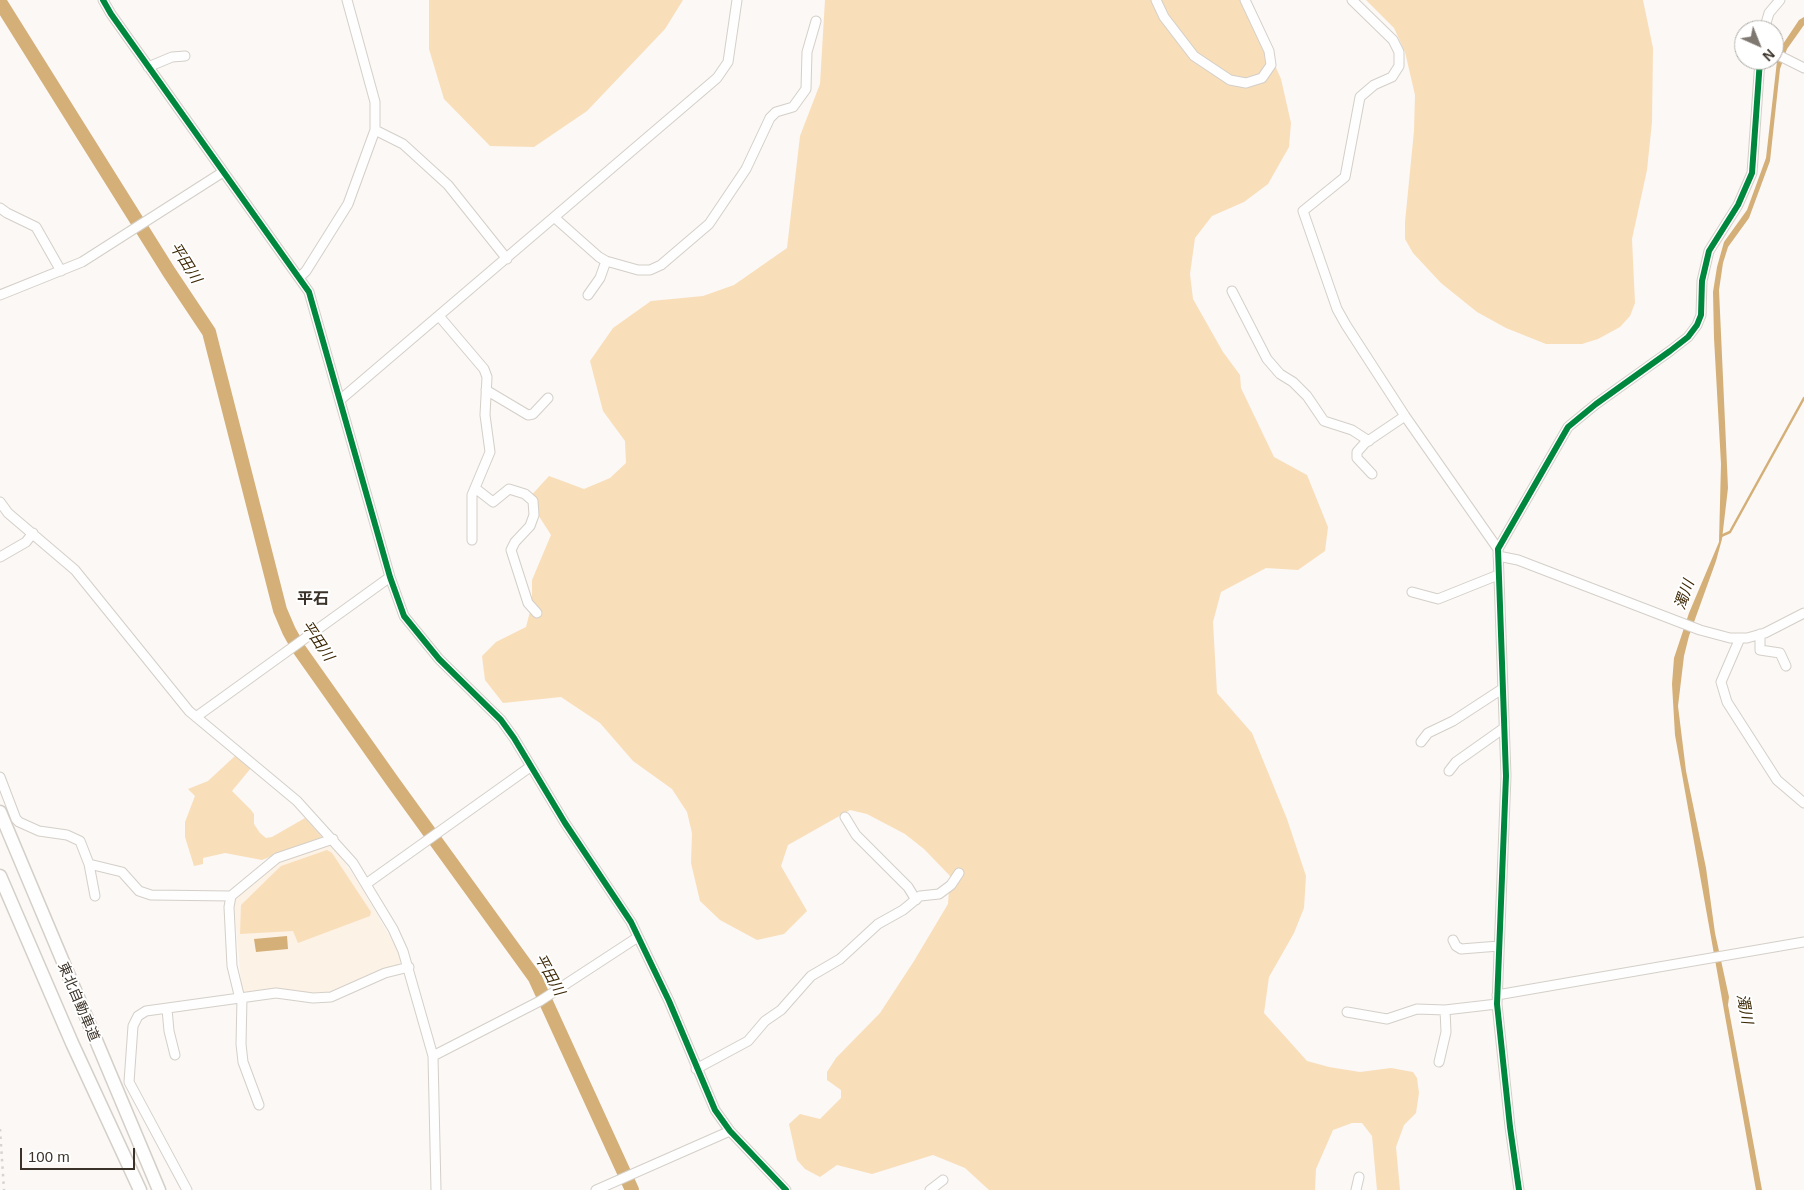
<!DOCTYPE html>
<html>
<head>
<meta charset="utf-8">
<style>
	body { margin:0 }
	#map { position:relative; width:1804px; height:1190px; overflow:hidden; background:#fbf8f5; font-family:Helvetica,sans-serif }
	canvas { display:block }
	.north { position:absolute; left:1734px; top:20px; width:50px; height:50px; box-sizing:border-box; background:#fff; border:1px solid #b1ada9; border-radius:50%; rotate:136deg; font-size:14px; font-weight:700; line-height:20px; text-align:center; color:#3b3329 }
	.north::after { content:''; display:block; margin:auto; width:18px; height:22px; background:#7e7870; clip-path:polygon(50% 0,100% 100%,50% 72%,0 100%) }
	.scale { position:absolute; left:20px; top:1148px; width:115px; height:22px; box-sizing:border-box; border:2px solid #3b3329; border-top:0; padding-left:6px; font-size:15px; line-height:18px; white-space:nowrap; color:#3b3329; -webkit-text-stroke:4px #fff; paint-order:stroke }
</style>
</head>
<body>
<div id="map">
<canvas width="1804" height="1190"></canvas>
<div class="north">N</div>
<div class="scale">100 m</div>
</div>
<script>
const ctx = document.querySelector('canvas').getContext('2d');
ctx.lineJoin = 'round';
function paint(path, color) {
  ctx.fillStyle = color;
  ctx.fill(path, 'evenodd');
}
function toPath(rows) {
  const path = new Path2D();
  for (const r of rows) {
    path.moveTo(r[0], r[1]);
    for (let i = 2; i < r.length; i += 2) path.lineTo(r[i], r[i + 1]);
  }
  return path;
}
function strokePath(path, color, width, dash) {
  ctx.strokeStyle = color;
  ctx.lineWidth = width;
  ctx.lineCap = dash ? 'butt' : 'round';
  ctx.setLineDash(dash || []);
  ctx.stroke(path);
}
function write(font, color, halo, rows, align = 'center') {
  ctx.font = font + ' Helvetica,"Noto Sans JP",sans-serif';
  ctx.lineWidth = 4;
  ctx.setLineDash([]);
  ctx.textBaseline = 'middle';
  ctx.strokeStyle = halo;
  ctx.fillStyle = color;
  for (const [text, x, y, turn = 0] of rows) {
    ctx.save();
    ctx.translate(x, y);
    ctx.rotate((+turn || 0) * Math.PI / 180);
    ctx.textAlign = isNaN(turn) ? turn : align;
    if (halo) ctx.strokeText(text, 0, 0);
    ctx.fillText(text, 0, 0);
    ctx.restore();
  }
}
paint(toPath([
	[332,845,358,882,403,959,398,965,322,995,245,995,242,992,234,902,236,897,275,863]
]), '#fcf2e6');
paint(toPath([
	[429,0,683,0,665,29,587,111,534,147,490,146,444,99,429,49],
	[825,0,1246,0,1251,10,1281,79,1291,123,1289,147,1268,184,1244,202,1212,216,1195,238,1190,274,1193,299,1223,352,1240,375,1241,388,1274,457,1307,475,1328,527,1325,551,1298,570,1266,568,1221,592,1213,622,1217,693,1252,733,1287,819,1306,876,1304,908,1294,933,1269,977,1264,1013,1307,1061,1329,1067,1360,1072,1391,1068,1413,1072,1417,1078,1419,1093,1416,1113,1404,1125,1396,1147,1400,1190,1377,1190,1372,1136,1362,1123,1352,1123,1333,1130,1316,1169,1315,1190,989,1190,965,1168,933,1155,872,1174,837,1165,820,1177,805,1169,797,1160,789,1124,800,1114,820,1119,841,1098,841,1090,827,1080,827,1072,836,1058,880,1013,914,961,948,904,950,876,924,849,905,834,867,814,850,810,788,845,781,866,807,911,784,934,757,940,720,920,700,901,691,863,692,833,687,812,672,789,633,761,600,723,561,697,503,703,485,680,482,656,496,642,526,627,532,604,532,580,551,535,528,499,549,476,584,489,610,478,626,463,625,441,603,411,590,361,613,328,651,301,703,296,734,285,787,248,800,136,820,84],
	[1366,0,1643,0,1653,48,1652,122,1647,170,1632,239,1635,303,1630,316,1620,327,1598,339,1582,344,1546,344,1506,328,1477,312,1441,283,1413,253,1405,239,1405,222,1414,131,1415,95,1405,52,1394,28],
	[236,755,251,768,232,791,251,810,254,814,254,824,260,833,266,838,272,837,305,818,322,837,262,860,225,853,203,858,203,864,194,866,185,837,185,822,195,796,188,789,208,781],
	[327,850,332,853,371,912,370,916,298,943,293,931,240,934,241,905,281,866]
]), '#f9deba');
paint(toPath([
	[1804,17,1804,25,1787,49,1780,69,1770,161,1749,218,1728,247,1723,263,1719,290,1728,488,1722,539,1716,561,1689,636,1684,656,1678,706,1686,771,1706,868,1715,933,1729,997,1728,1005,1762,1190,1756,1190,1675,735,1672,684,1674,658,1689,613,1719,542,1721,464,1714,338,1713,292,1717,267,1724,242,1747,210,1766,158,1777,61,1783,44,1799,20],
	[287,936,288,949,256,952,254,939]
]), '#d4af78');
strokePath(toPath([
	[1721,536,1730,532,1804,398]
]), '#d4af78', 2.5);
strokePath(toPath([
	[0,2,169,272,209,332,280,610,289,631,299,649,393,782,535,978,632,1190]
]), '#d4af78', 14);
const minor = toPath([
	[103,0,111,14,309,292,390,577,404,616,439,659,501,720,514,738,565,823,631,922,669,1001,715,1110,730,1131,786,1190],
	[1156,0,1164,17,1194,56,1230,80,1246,83,1262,78,1271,65,1269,51,1245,0],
	[1352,0,1393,40,1399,52,1399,66,1392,77,1374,85,1360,97,1345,177,1303,211,1337,309,1346,325,1405,416,1498,549],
	[1764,30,1769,13,1780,0],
	[1774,53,1804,68],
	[148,67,172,57,185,56],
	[375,130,403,144,448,185,507,259],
	[0,208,7,213,36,227,61,271],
	[555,218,599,257,606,261,638,270,650,270,661,265,709,224,746,169,770,118,776,112,793,107,806,89,807,52,816,21],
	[300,277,306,271,348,204,375,130,375,102,347,0],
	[1232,291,1267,359,1280,374,1293,382,1307,396,1324,421,1352,430,1369,441],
	[0,295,82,262,223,172],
	[588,295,600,278,606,261],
	[439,316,484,369,487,377,485,415,490,452,472,495,472,540],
	[486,390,528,415,533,414,548,398],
	[340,400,717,78,728,62,737,0],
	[1372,474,1357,458,1357,452,1365,443,1405,416],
	[475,488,493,502,509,489,525,494,533,501,534,515,530,526,515,542,511,550,528,603,537,613],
	[0,502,8,513,75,570,189,711,297,801,353,863,393,929,403,951,433,1056,436,1190],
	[1498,556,1518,560,1700,630,1730,638,1747,638,1765,633,1804,613],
	[0,557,26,542,33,533],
	[1412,592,1438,599,1498,575],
	[1760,634,1760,650,1780,653,1786,666],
	[1740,638,1721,682,1727,702,1777,780,1804,803],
	[196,717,390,577],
	[1421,742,1428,733,1453,721,1502,689],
	[1449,771,1456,762,1504,728],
	[0,777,16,819,19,822,39,831,67,835,80,841,89,864,95,896],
	[845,817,856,835,908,887,916,900],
	[89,864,122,872,139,891,151,895,231,896],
	[366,884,530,767],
	[1453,940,1456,946,1461,949,1499,946],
	[1497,995,1804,942],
	[242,998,241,1044,243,1062,259,1105],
	[240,999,232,966,229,907,231,896,277,858,333,839],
	[167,1009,169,1031,175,1055],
	[1347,1012,1387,1019,1417,1009,1445,1010,1497,1004],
	[433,1056,540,1001,638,937],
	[1439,1062,1446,1032,1445,1010],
	[696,1069,748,1041,765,1021,781,1010,811,976,840,959,878,924,903,910,920,896,939,894,951,885,959,873],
	[187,1190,129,1082,133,1026,138,1016,146,1011,276,993,313,998,331,997,385,973,409,967],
	[596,1190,730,1131],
	[930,1190,943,1180],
	[1356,1190,1359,1177],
	[1519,1190,1510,1127,1497,1004,1506,776,1498,549,1568,427,1596,404,1670,351,1688,337,1697,325,1701,315,1702,281,1709,251,1738,205,1752,173,1760,60]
]);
const highway = toPath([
	[0,812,159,1190],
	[0,876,72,1043,140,1190]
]);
strokePath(minor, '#d4cfc8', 11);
strokePath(highway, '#d4cfc8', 15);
strokePath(minor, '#fefefe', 9);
strokePath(highway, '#fefefe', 12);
strokePath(toPath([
	[0,1129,4,1190]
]), '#d6d4d3', 2.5, [2.5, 5]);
strokePath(toPath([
	[103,0,111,14,309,292,390,577,404,616,439,659,501,720,514,738,565,823,631,922,669,1001,715,1110,730,1131,786,1190],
	[1519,1190,1510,1127,1497,1004,1506,776,1498,549,1568,427,1596,404,1670,351,1688,337,1697,325,1701,315,1702,281,1709,251,1738,205,1752,173,1760,60]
]), '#00873e', 6);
write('14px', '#3b3329', '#fff', [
	["東北自動車道",78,1002,67]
]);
write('italic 15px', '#3f2a07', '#fff', [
	["平田川",185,263,58],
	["濁川",1685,595,-71],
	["平田川",317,641,56],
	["平田川",549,975,61],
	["濁川",1744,1009,80]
]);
write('bold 16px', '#3b3329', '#fff', [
	["平石",313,600]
]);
</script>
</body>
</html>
